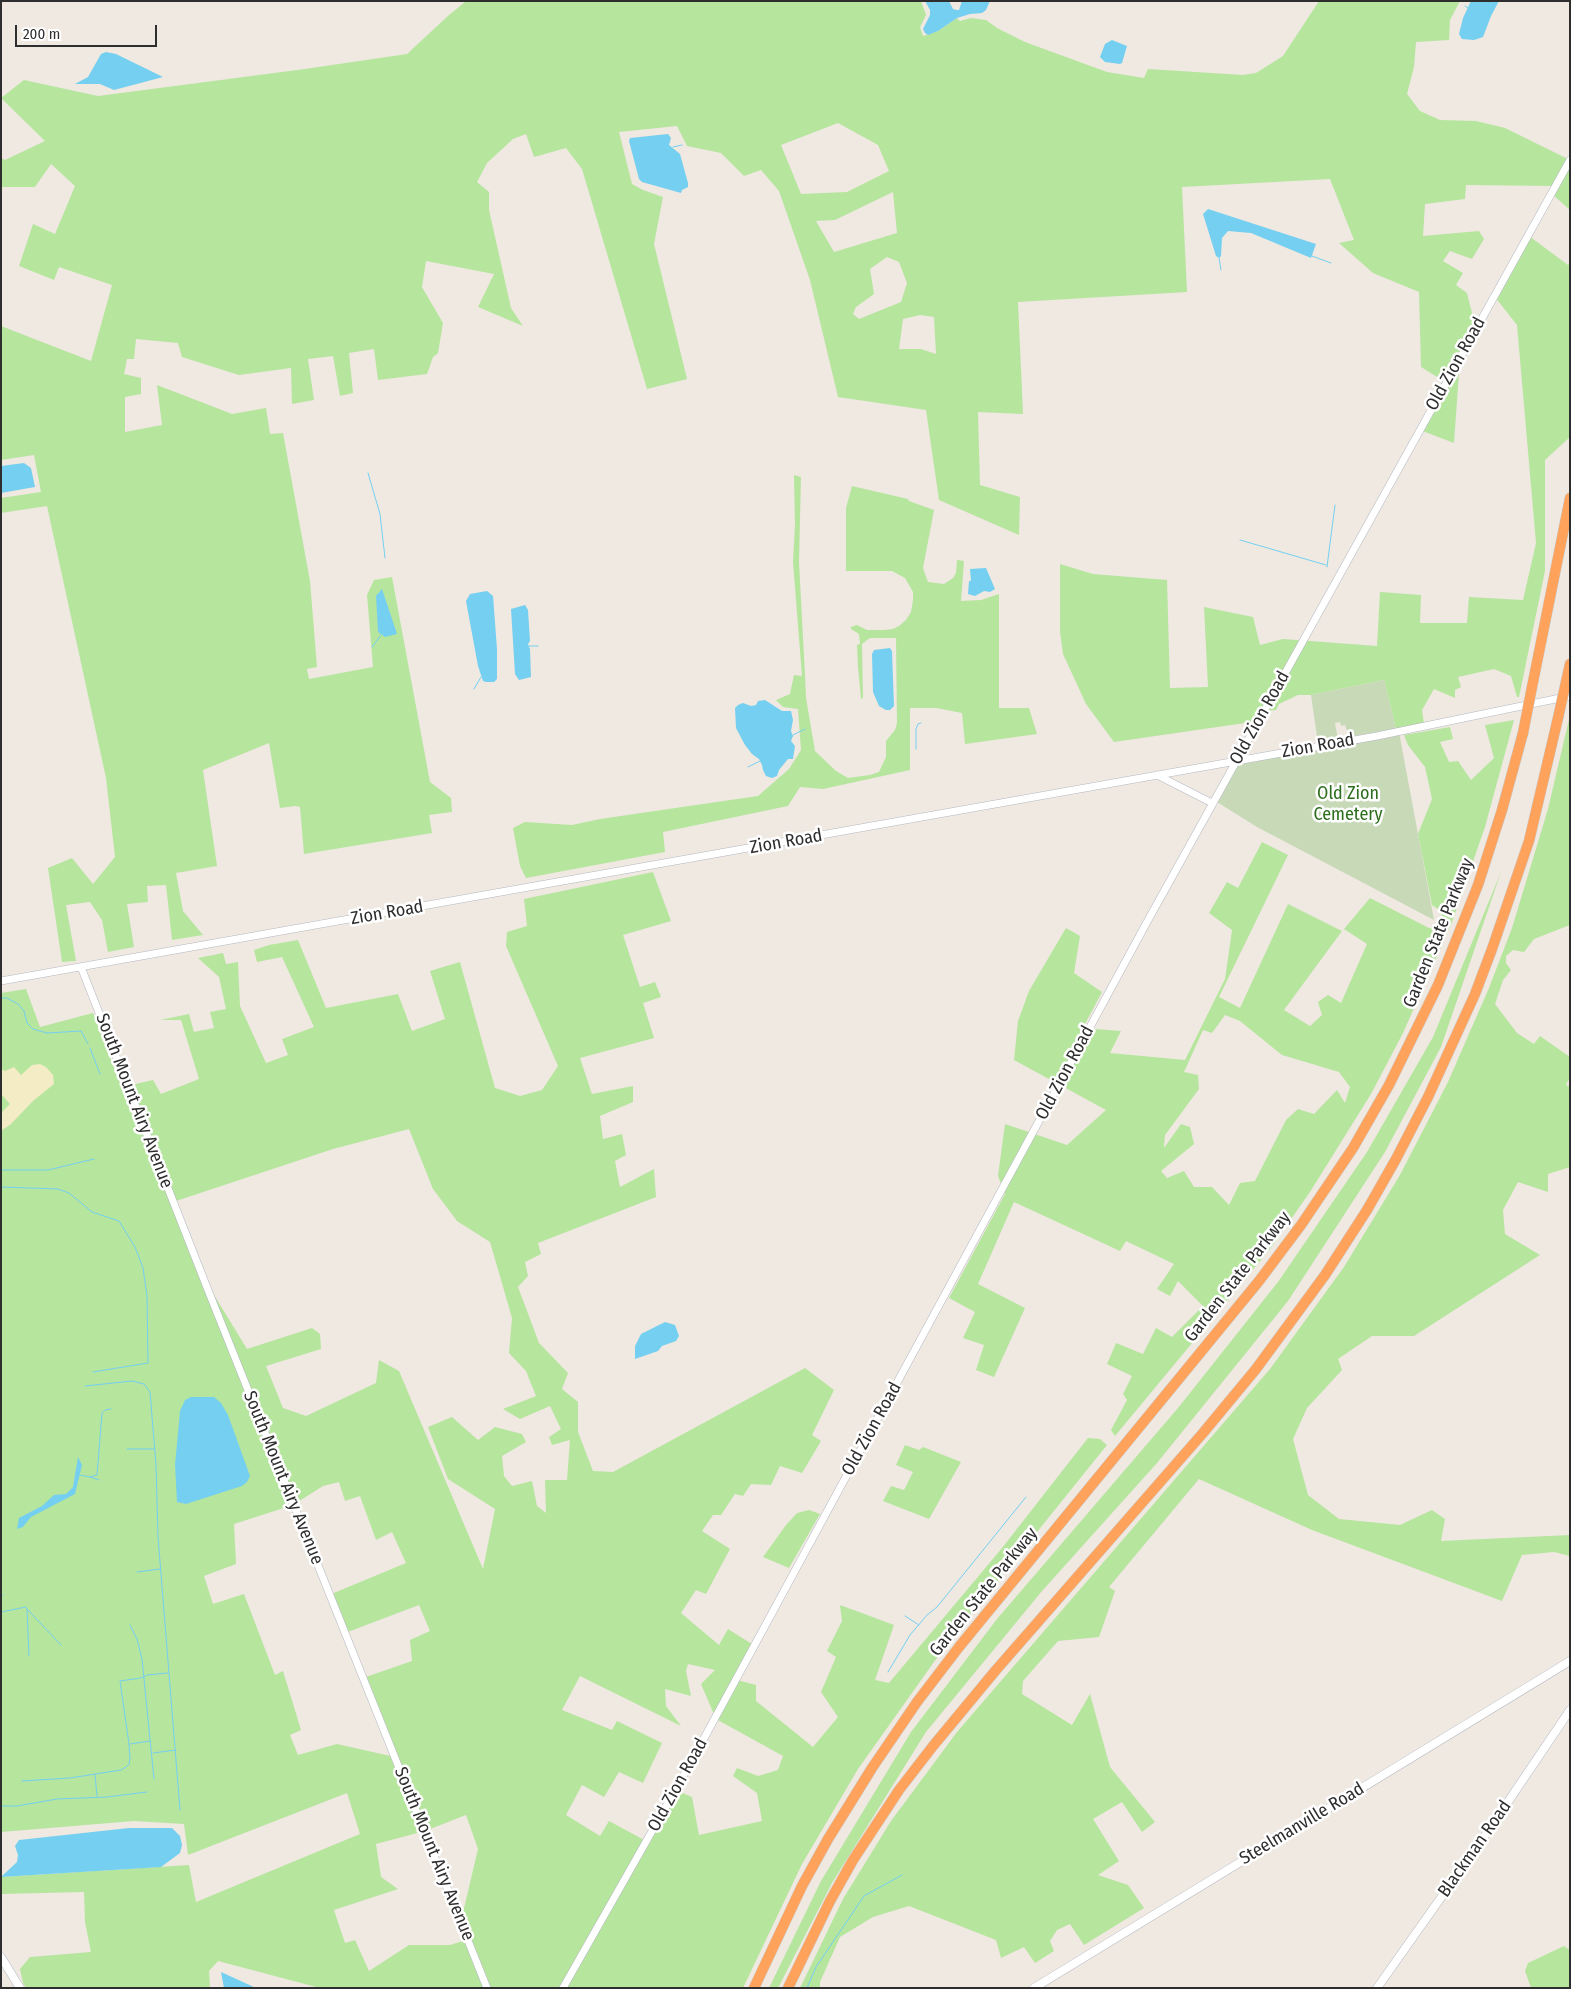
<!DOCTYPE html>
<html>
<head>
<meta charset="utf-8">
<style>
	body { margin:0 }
	#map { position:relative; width:1571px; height:1989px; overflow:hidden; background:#efe9e1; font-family:"Fira Sans Condensed",sans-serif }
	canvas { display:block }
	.frame { position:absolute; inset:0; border:2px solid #2e2e2e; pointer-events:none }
	.scale { position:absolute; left:15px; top:25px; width:142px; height:22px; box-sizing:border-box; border:2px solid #2e2e2e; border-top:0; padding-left:6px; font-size:15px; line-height:18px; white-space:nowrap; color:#2e2e2e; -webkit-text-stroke:4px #fff; paint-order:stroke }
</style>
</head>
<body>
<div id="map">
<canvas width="1571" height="1989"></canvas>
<div class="frame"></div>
<div class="scale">200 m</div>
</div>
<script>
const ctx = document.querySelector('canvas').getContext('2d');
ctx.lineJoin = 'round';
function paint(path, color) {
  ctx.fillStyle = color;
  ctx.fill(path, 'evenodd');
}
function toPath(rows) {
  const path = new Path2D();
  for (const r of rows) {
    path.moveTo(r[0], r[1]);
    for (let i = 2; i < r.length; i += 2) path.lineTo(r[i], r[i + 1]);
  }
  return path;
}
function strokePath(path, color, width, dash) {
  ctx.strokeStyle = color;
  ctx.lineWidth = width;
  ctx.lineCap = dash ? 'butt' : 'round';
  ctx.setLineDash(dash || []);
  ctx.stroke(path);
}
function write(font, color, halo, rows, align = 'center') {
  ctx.font = font + ' "Fira Sans Condensed",sans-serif';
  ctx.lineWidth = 5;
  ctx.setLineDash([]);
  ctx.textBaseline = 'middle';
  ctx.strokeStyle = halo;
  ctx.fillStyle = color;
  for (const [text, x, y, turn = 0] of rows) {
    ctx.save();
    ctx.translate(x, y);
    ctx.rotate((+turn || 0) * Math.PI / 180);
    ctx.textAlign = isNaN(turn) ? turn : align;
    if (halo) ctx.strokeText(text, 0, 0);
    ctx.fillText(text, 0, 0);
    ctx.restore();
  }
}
paint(toPath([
	[471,1,921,1,926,15,920,27,923,36,938,31,957,18,960,21,971,18,986,20,997,28,1025,42,1107,72,1144,78,1148,69,1243,75,1256,73,1283,56,1319,1,1460,1,1450,20,1449,40,1416,42,1414,67,1407,94,1420,111,1440,120,1476,121,1505,128,1570,160,1570,210,1552,194,1556,186,1466,185,1465,199,1425,204,1423,236,1479,231,1484,239,1472,259,1450,251,1443,261,1463,273,1456,285,1467,293,1476,329,1460,359,1454,443,1420,430,1447,383,1421,367,1419,292,1373,273,1339,243,1354,240,1330,179,1182,187,1187,292,1018,302,1023,414,978,412,980,485,1020,497,1019,535,939,500,926,410,838,397,810,280,779,191,761,170,744,176,721,153,687,146,677,126,619,132,632,184,643,190,663,197,654,244,687,379,647,389,582,169,566,148,534,157,526,134,513,139,487,163,477,182,489,192,489,210,511,308,523,326,478,307,494,274,426,261,422,287,443,323,438,353,433,357,427,374,378,380,374,349,349,353,353,393,340,396,333,356,308,359,314,400,292,404,291,368,239,375,182,357,178,343,136,339,134,359,127,359,124,374,141,378,141,394,125,397,125,432,162,425,157,385,232,414,266,408,270,434,283,433,310,581,317,667,307,669,309,679,373,667,367,595,374,580,392,577,430,782,451,798,452,812,429,815,432,833,304,854,300,807,295,806,280,808,269,743,203,770,217,866,176,873,183,911,203,935,172,940,166,885,147,886,148,902,127,904,134,947,108,952,102,920,90,902,66,905,76,961,62,962,48,868,72,858,93,884,115,857,106,778,47,506,1,513,1,498,41,492,34,455,1,460,1,326,91,361,112,285,59,267,54,280,19,266,33,224,55,234,75,186,51,164,35,187,1,187,1,158,5,160,45,141,1,98,24,80,98,96,305,69,407,54,449,15,465,2],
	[838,123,878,145,889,171,847,192,801,194,781,145],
	[893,192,897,233,834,252,816,221,835,220],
	[887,257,899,262,907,283,901,302,859,319,853,314,856,307,874,294,870,269],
	[920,315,934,317,936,354,921,349,899,349,903,319],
	[1529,236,1568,265,1570,263,1570,437,1545,460,1545,571,1519,697,1517,697,1511,676,1494,669,1458,677,1461,687,1455,690,1455,698,1434,689,1422,710,1424,724,1396,729,1384,680,1311,695,1298,695,1279,704,1276,710,1265,711,1259,721,1114,742,1086,704,1063,654,1060,632,1060,564,1093,574,1167,580,1170,688,1208,687,1204,607,1253,617,1260,645,1283,639,1377,646,1380,592,1421,595,1420,623,1467,623,1469,597,1523,600,1536,543,1517,325,1495,297],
	[794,475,801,477,799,562,805,675,806,698,815,751,836,771,848,778,870,775,879,772,886,757,886,741,895,730,897,723,896,638,870,638,862,644,863,698,861,699,858,667,857,645,860,644,859,634,851,629,851,627,857,625,867,630,884,630,893,629,899,626,906,620,911,612,913,600,913,592,905,578,892,571,846,571,846,508,852,486,908,499,909,501,934,510,923,568,928,582,944,584,953,578,956,573,957,560,964,561,961,601,981,600,999,594,999,708,1029,708,1037,734,965,744,962,713,936,708,910,708,910,770,823,789,800,787,788,806,663,832,665,852,526,878,520,866,513,828,525,822,572,825,600,819,758,796,789,769,801,750,798,709,783,707,776,700,790,694,794,675,802,676,793,562,795,525],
	[1570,715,1570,925,1534,939,1524,952,1513,950,1506,956,1506,963,1511,970,1503,980,1495,1004,1517,1033,1534,1044,1540,1036,1570,1057,1570,1077,1566,1085,1570,1087,1570,1167,1548,1174,1548,1192,1518,1182,1503,1210,1505,1234,1540,1255,1414,1336,1372,1336,1338,1359,1342,1370,1307,1408,1293,1439,1308,1495,1339,1519,1400,1525,1432,1510,1445,1519,1441,1541,1570,1535,1570,1556,1554,1552,1522,1555,1502,1601,1312,1530,1199,1479,1109,1587,1115,1591,1099,1637,1058,1641,1023,1681,1022,1694,1072,1725,1090,1694,1110,1767,1155,1822,1142,1832,1122,1802,1093,1819,1119,1861,1098,1875,1128,1885,1144,1908,1084,1945,1070,1924,1057,1930,1050,1941,1054,1951,1035,1963,1024,1947,1001,1958,996,1940,909,1906,873,1917,840,1937,820,1982,820,1988,800,1988,843,1899,891,1821,957,1732,1270,1369,1344,1267,1400,1175,1448,1082,1489,988,1512,928,1548,809],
	[1514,720,1485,827,1452,922,1403,1033,1371,1094,1310,1192,1270,1249,1115,1436,1111,1430,1127,1400,1123,1394,1132,1376,1107,1364,1116,1343,1143,1354,1156,1328,1172,1337,1203,1306,1178,1281,1170,1296,1157,1289,1174,1264,1126,1241,1120,1251,1014,1202,978,1284,1025,1308,994,1377,976,1370,984,1345,963,1338,975,1312,949,1298,1005,1194,998,1176,1005,1124,1067,1145,1106,1110,1014,1060,1018,1021,1029,991,1066,928,1080,936,1074,973,1102,992,1083,1028,1121,1031,1110,1053,1185,1060,1225,979,1232,930,1209,913,1227,882,1238,888,1262,842,1288,855,1219,997,1240,1008,1288,904,1342,931,1284,1010,1310,1026,1322,1015,1318,1002,1328,995,1341,1003,1367,944,1344,929,1370,898,1429,928,1439,927,1444,919,1438,909,1432,905,1418,834,1432,799,1425,767,1408,745,1404,735,1450,727,1453,739,1440,742,1449,762,1458,761,1471,780,1494,758,1485,725],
	[1225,1015,1240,1021,1282,1055,1339,1072,1350,1087,1345,1103,1337,1090,1314,1114,1298,1109,1286,1120,1255,1181,1240,1183,1229,1205,1212,1187,1194,1187,1184,1171,1167,1178,1161,1171,1194,1144,1190,1127,1181,1124,1164,1148,1165,1135,1199,1089,1198,1075,1184,1072,1203,1030,1212,1033],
	[653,872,671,921,623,935,640,987,655,982,661,997,643,1003,654,1038,580,1058,592,1094,633,1086,633,1102,600,1116,603,1139,622,1134,626,1155,615,1161,620,1187,654,1169,656,1197,538,1243,541,1254,525,1262,528,1276,518,1287,539,1343,568,1373,562,1389,578,1402,578,1432,593,1471,613,1472,805,1368,834,1390,812,1435,821,1441,802,1473,780,1466,771,1485,751,1484,743,1496,735,1494,721,1515,713,1515,702,1531,730,1549,706,1594,696,1590,681,1613,719,1645,728,1629,755,1646,737,1680,756,1685,756,1701,813,1747,838,1717,821,1692,836,1657,827,1651,842,1621,840,1605,894,1625,875,1680,889,1683,1002,1548,1088,1438,1100,1439,1107,1445,946,1645,858,1769,802,1864,743,1988,320,1988,218,1961,209,1971,210,1988,26,1988,23,1983,20,1969,30,1957,91,1952,85,1922,84,1892,1,1894,1,1877,189,1865,196,1902,360,1834,347,1793,188,1855,184,1824,134,1821,1,1832,1,993,26,989,40,1027,93,1013,132,1114,137,1112,127,1086,153,1080,161,1094,199,1079,181,1020,160,1020,189,1014,194,1032,214,1028,210,1012,226,1009,219,977,198,958,223,953,226,964,238,962,240,1006,266,1063,288,1055,282,1039,314,1027,282,957,257,962,254,950,269,945,298,940,326,1008,398,994,412,1031,445,1019,430,971,460,962,495,1088,520,1096,542,1090,558,1066,506,946,507,932,527,926,524,899],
	[409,1129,433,1189,457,1221,490,1242,512,1318,509,1353,526,1371,536,1396,503,1409,520,1419,550,1406,561,1429,549,1437,552,1445,570,1440,567,1480,545,1480,546,1513,537,1506,532,1481,512,1486,504,1476,502,1456,526,1442,522,1434,495,1427,478,1440,452,1417,428,1427,448,1479,495,1509,483,1569,399,1371,379,1360,376,1383,306,1416,283,1408,266,1366,321,1349,320,1334,312,1328,247,1349,200,1272,173,1202,333,1149],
	[339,1482,345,1501,360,1496,376,1540,392,1532,406,1563,329,1595,345,1633,419,1605,430,1631,410,1640,412,1661,363,1678,395,1757,337,1744,298,1755,290,1735,301,1730,283,1671,275,1675,244,1594,213,1604,204,1576,236,1564,234,1524,293,1505,323,1486],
	[688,1664,715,1670,701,1684,716,1719,783,1756,778,1770,758,1776,737,1768,733,1776,757,1793,762,1821,699,1835,692,1797,676,1790,646,1841,609,1821,600,1836,566,1815,582,1785,604,1797,619,1772,643,1783,662,1743,617,1721,612,1730,562,1710,580,1676,681,1726,666,1706,665,1689,691,1696,686,1671],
	[466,1815,478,1849,461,1921,469,1939,450,1945,409,1945,369,1971,355,1940,345,1943,334,1910,398,1889,381,1877,376,1844,425,1831],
	[1501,872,1441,1047,1385,1152,1288,1301,1157,1463,1042,1591,926,1732,832,1883,778,1988,769,1988,821,1881,911,1732,997,1619,1178,1408,1278,1282,1367,1152,1433,1037],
	[905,1445,919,1450,923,1447,961,1462,929,1519,883,1501,891,1486,904,1490,913,1472,896,1465],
	[809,1510,820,1514,789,1568,763,1557,786,1525,797,1513],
	[1564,1946,1570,1950,1570,1988,1531,1988,1525,1971,1528,1963]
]), '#b6e59e');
paint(toPath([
	[40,1064,46,1067,53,1075,54,1084,33,1101,11,1124,1,1131,1,1113,10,1104,1,1094,1,1069,5,1071,14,1067,21,1075,32,1065]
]), '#f3ecc5');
paint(toPath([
	[1384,680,1396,729,1349,737,1345,725,1341,726,1340,722,1335,723,1338,740,1318,743,1311,695],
	[1399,732,1434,920,1257,827,1217,802,1236,761]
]), '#c8d9b8');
paint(toPath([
	[925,1,949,1,953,9,957,10,959,10,962,1,990,1,986,10,982,13,970,14,957,18,938,31,928,35,925,33,923,29,930,15,930,10],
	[1471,1,1499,1,1491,16,1483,37,1474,40,1462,39,1459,34,1463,18],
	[1112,40,1127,46,1122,63,1120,64,1105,62,1100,57,1105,44],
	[106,52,116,54,163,77,114,90,100,84,75,84,88,77,101,54],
	[668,134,671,138,669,145,680,154,688,183,688,187,682,190,681,193,642,182,639,179,629,141,630,138],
	[1208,209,1316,244,1311,258,1251,233,1228,231,1222,238,1221,256,1219,258,1216,256,1203,214],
	[24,463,31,468,35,487,1,493,1,466],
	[986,568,995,589,990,592,984,591,975,596,968,594,969,581,971,581,970,569],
	[382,589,397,634,385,637,378,632,376,596],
	[487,591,493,596,497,649,497,679,494,682,486,682,483,681,478,666,466,601,470,594],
	[525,605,528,610,530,641,528,644,530,649,531,677,519,680,515,674,511,609],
	[890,648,892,651,894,706,890,710,886,710,879,706,873,692,872,654,874,650],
	[765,700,782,711,791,711,793,720,791,731,793,736,791,741,795,746,793,759,788,759,779,770,777,776,772,778,766,776,763,770,762,765,759,759,752,754,745,745,736,728,735,708,738,705,743,703,751,706,756,705,758,701],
	[665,1322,675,1325,679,1336,676,1341,662,1346,658,1351,635,1359,635,1346,641,1334],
	[191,1397,214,1397,221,1403,228,1415,250,1476,247,1482,242,1486,186,1504,177,1502,175,1465,180,1411,185,1400],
	[78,1457,82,1465,75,1494,31,1517,23,1527,17,1529,19,1518,42,1506,54,1495,66,1494,73,1487],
	[129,1828,172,1828,180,1836,182,1845,180,1853,161,1867,1,1877,17,1862,18,1855,15,1846,19,1840],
	[221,1972,256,1988,224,1988]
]), '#75cff0');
strokePath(toPath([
	[1465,6,1468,8],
	[673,147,682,145],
	[1312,256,1331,263],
	[1219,258,1221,270],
	[368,473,380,514,385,558],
	[1240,540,1326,565],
	[1327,567,1335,505],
	[529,646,538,646],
	[372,647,381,635],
	[474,689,481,677],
	[793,735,805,729],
	[916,749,916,729,918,724,921,723],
	[748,767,760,761],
	[1,998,7,998,18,1004,24,1011,27,1023,33,1029,47,1033,81,1031,88,1044],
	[90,1048,100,1074],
	[1,1170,48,1170,94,1159],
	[1,1187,58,1189,69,1193,92,1212,119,1221,135,1247,143,1268,147,1296,148,1363,93,1372],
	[85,1386,132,1381,144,1384,150,1392,156,1465,158,1537,180,1810],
	[127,1449,154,1449],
	[80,1475,90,1477,97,1475,102,1413,105,1410,111,1409],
	[90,1477,99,1480],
	[137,1572,160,1569],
	[1,1595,3,1595],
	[26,1608,61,1645],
	[27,1609,29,1656],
	[1,1612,26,1607],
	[905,1616,919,1625],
	[130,1625,137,1639,142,1659,154,1779],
	[888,1672,910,1635,927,1615,937,1607,1026,1497],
	[130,1744,150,1741],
	[153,1753,176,1750],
	[95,1775,97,1796],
	[22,1781,70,1778,121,1770,126,1767,129,1764,130,1759,129,1744,120,1681,141,1678,147,1675,168,1673],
	[1,1806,17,1806,57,1799,107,1797,147,1792],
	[264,1988,273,1988],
	[807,1988,816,1967,864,1896,902,1875]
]), '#75cff0', 1);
const tertiary = toPath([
	[1157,775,1212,803],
	[81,967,208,1290,487,1988],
	[1,981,1377,736,1570,696],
	[563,1988,689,1766,1147,922,1570,160]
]);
const secondary = toPath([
	[1,1957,20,1988],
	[1034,1988,1570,1661],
	[1377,1988,1491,1827,1570,1710]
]);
const motorway = toPath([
	[1566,682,1570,664],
	[1532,687,1570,498],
	[754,1988,802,1886,828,1839,872,1768,917,1702,959,1647,1259,1281,1301,1225,1353,1148,1389,1085,1438,985,1478,885,1502,810,1523,733],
	[788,1988,830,1901,853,1860,899,1790,933,1746,996,1670,1203,1433,1256,1369,1325,1275,1367,1210,1396,1159,1428,1097,1475,994,1492,949,1529,841,1558,718]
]);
strokePath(tertiary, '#b4b7c1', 8);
strokePath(secondary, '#b4b7c1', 9);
strokePath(motorway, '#c9c9c9', 11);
strokePath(tertiary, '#fff', 7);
strokePath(secondary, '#fff', 8);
strokePath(motorway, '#ffa35c', 10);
const motorwayBridge = toPath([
	[1558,718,1566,682],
	[1523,733,1532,687]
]);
strokePath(motorwayBridge, '#c9c9c9', 11, []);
strokePath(motorwayBridge, '#ffa35c', 10);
write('18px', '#2e2e2e', '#fff', [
	["Old Zion Road",1456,364,-61],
	["Old Zion Road",1260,718,-61],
	["Zion Road",1318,746,-10],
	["Zion Road",786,842,-10],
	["Zion Road",387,913,-10],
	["Garden State Parkway",1439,933,-68],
	["Old Zion Road",1065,1073,-62],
	["South Mount Airy Avenue",134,1101,69],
	["Garden State Parkway",1238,1277,-52],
	["Old Zion Road",872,1429,-61],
	["South Mount Airy Avenue",283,1478,68],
	["Garden State Parkway",984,1592,-51],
	["Old Zion Road",678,1785,-61],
	["Steelmanville Road",1302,1824,-31],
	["Blackman Road",1475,1849,-55],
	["South Mount Airy Avenue",434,1854,68]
]);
write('18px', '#2c6e1b', '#fff', [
	["Old Zion",1348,794],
	["Cemetery",1348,815]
]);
</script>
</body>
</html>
